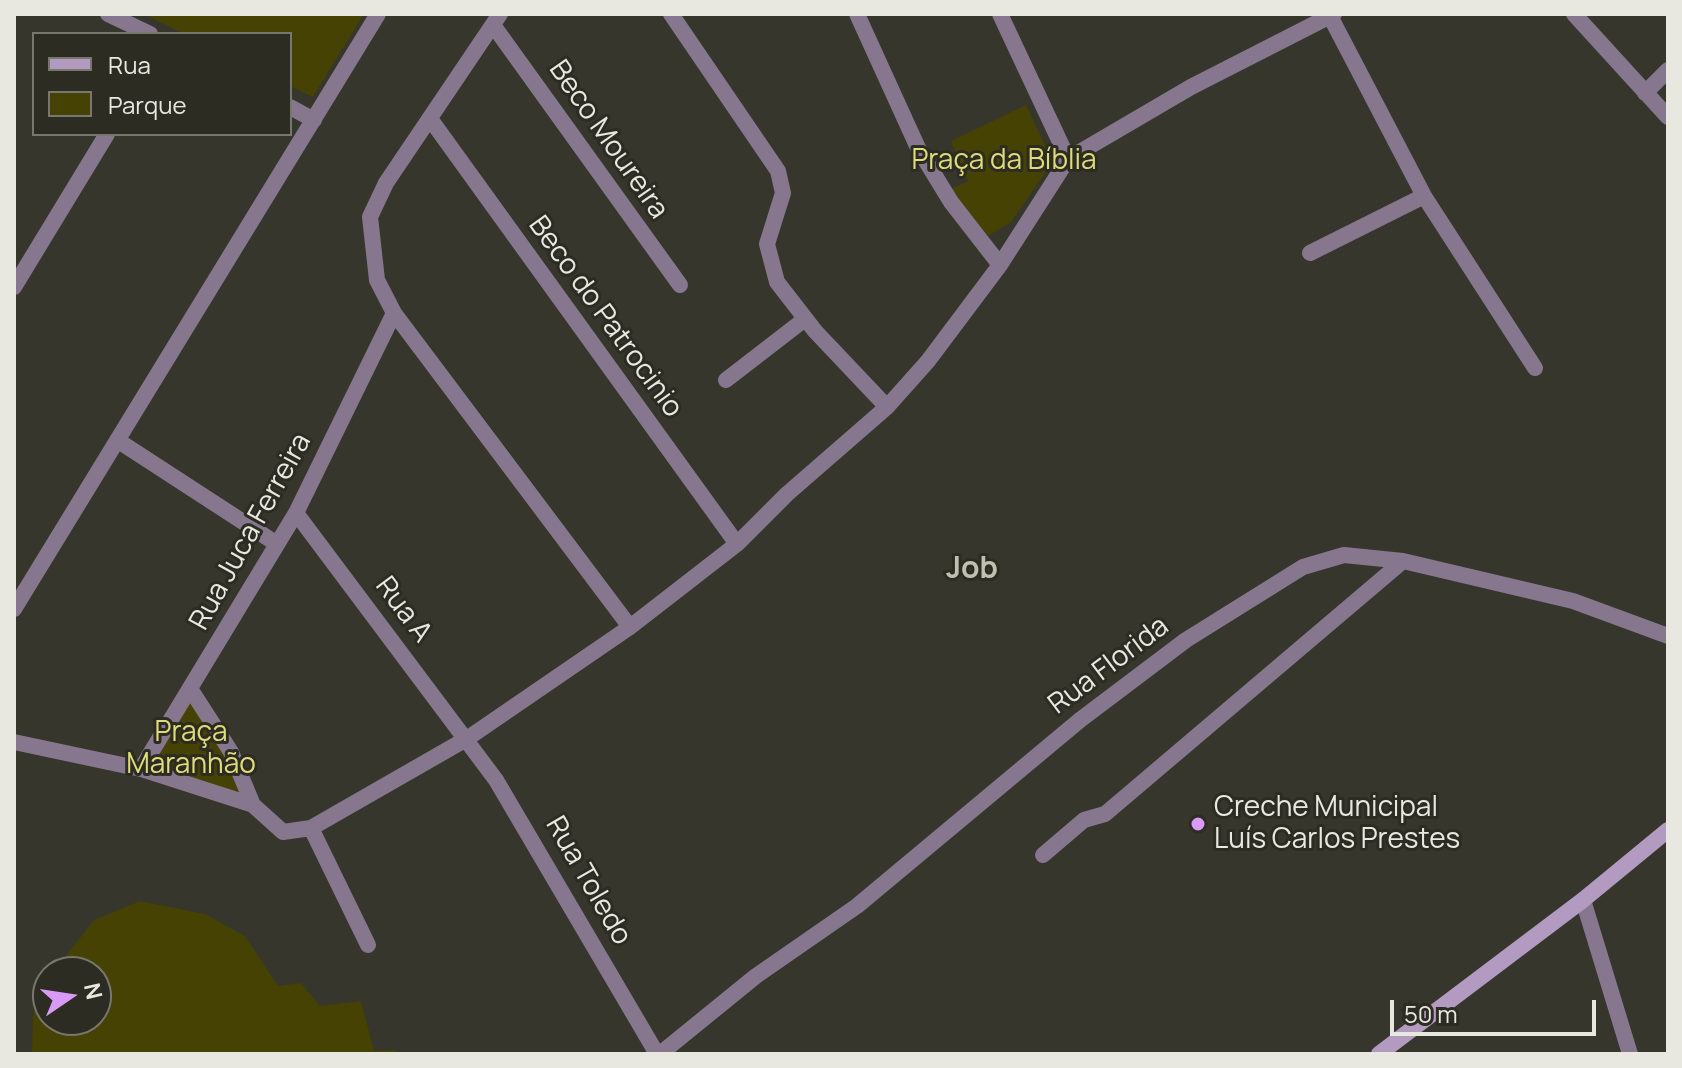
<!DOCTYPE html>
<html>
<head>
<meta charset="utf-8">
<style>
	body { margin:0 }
	#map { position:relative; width:1682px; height:1068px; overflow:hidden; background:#36362c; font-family:Manrope,sans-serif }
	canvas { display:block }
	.frame { position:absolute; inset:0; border:16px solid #e8e8e1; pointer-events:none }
	.legend { position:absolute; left:32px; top:32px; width:260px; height:104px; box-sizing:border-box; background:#2c2c22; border:2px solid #77776e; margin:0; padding:10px 14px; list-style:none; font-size:24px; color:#e8e8e1 }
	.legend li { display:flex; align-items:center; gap:16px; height:40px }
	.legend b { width:40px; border:2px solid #77776e }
	.north { position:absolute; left:32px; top:956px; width:80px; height:80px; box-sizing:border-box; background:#2c2c22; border:2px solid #77776e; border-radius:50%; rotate:77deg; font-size:22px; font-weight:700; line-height:32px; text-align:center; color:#e8e8e1 }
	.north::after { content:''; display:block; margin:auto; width:28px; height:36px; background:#d99af7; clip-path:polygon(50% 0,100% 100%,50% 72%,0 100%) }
	.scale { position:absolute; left:1390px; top:1000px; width:206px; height:36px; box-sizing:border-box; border:4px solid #e8e8e1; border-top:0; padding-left:10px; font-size:24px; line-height:28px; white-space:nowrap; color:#e8e8e1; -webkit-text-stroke:6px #2c2c22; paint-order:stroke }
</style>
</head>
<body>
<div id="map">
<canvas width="1682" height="1068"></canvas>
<div class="frame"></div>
<ul class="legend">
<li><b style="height:10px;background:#b39ac1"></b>Rua</li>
<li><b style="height:22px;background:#454203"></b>Parque</li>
</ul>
<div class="north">N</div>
<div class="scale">50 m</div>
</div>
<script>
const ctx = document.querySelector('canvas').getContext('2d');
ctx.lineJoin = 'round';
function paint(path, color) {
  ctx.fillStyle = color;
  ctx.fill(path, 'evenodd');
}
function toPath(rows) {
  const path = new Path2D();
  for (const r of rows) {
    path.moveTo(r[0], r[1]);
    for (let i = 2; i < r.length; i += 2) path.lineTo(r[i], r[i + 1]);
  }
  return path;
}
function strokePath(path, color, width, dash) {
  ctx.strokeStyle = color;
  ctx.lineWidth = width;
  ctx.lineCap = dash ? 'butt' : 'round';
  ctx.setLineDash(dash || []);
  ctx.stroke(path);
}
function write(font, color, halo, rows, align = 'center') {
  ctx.font = font + ' Manrope,sans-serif';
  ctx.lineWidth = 6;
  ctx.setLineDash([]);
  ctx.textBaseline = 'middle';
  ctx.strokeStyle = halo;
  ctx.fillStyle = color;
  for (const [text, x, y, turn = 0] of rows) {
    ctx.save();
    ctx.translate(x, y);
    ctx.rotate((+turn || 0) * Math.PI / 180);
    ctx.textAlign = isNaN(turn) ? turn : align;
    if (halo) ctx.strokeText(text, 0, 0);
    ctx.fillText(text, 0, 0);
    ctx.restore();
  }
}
paint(toPath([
	[144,14,364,14,313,97,290,86,290,34,184,34],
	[1026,105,1049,154,1047,170,1011,222,988,236,949,190,968,181,951,141],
	[191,690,253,805,141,769],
	[140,901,205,914,245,936,278,986,301,983,320,1006,361,1001,374,1051,395,1050,396,1054,32,1054,33,1015,48,983,48,1020,96,1020,96,972,53,972,94,920]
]), '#454203');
strokePath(toPath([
	[108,14,150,34],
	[500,14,386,183,370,217,377,280,394,313,630,627],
	[671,14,778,171,783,193,767,244,777,282,815,331,887,407],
	[857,14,918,148,951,202,1000,265],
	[1000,14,1068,159],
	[1574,14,1668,117],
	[1330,16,1424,196,1535,368],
	[493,25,680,285],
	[1645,93,1668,70],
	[290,107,314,120],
	[431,120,737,544],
	[1310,253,1424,196],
	[14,287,107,134],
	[726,380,805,319],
	[117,440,277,544],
	[296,513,496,780,657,1054],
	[14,609,378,14],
	[191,690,231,752,253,805,283,832,311,828,468,738,630,627,737,544,787,494,887,407,928,361,1000,265,1068,159,1191,87,1334,14],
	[14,742,141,769,253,805],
	[141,769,296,513,394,313],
	[311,828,368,945],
	[1043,855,1084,820,1105,814,1403,561],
	[1583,900,1630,1054],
	[660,1054,756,976,857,906,1080,720,1186,640,1303,567,1344,555,1403,561,1573,601,1668,636]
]), '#86768e', 16);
strokePath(toPath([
	[1379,1054,1583,900,1668,830]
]), '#b39ac1', 16);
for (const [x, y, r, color] of [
	[1198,824,8,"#d99af7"]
]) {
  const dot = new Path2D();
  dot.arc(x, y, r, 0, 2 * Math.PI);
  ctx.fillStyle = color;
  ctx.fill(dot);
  strokePath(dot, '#2c2c22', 3);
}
write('28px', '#e8e8e1', '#2c2c22', [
	["Beco Moureira",608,140,55],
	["Beco do Patrocinio",605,317,54],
	["Rua Juca Ferreira",251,532,-61],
	["Rua A",403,610,53],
	["Rua Florida",1109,666,-37],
	["Rua Toledo",588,881,60]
]);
write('28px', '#dfdb78', '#2c2c22', [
	["Praça da Bíblia",1004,161],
	["Praça",191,733],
	["Maranhão",191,765]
]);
write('28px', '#e8e8e1', '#2c2c22', [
	["Creche Municipal",1214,808],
	["Luís Carlos Prestes",1214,840]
], 'left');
write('bold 30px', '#bfbfb2', '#2c2c22', [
	["Job",972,570]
]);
</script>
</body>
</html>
